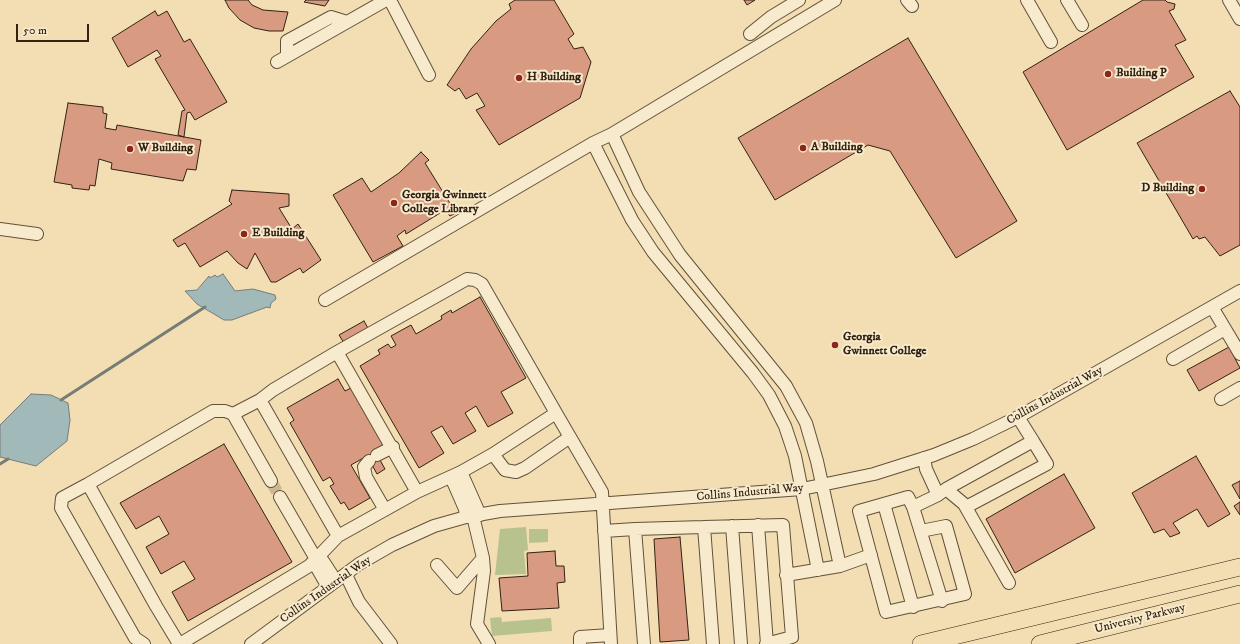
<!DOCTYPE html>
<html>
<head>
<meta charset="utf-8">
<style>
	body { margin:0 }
	#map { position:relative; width:1240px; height:644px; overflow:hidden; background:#f2deb2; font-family:"IM FELL DW Pica",serif }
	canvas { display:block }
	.scale { position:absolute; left:16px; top:24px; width:73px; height:18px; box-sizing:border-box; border:2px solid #312213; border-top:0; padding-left:5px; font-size:12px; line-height:14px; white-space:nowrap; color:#312213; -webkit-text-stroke:3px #f7eacd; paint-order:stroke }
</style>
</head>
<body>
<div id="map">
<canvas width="1240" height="644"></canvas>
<div class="scale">50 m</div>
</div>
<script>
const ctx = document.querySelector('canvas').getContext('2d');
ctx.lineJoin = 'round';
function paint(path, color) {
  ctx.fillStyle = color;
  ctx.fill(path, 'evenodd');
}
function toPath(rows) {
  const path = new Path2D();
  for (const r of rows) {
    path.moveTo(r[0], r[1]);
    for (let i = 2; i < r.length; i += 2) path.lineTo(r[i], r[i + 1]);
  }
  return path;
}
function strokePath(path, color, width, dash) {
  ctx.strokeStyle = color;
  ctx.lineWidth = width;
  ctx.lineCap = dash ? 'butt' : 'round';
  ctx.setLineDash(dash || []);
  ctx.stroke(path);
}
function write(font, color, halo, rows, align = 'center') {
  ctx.font = font + ' "IM FELL DW Pica",serif';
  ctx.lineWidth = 4;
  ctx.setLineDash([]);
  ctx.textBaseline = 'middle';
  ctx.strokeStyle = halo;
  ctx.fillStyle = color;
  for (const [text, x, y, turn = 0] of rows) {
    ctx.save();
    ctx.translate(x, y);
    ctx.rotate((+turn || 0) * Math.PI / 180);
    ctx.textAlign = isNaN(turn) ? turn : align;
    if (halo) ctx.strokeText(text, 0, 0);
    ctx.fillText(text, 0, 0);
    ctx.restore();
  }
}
paint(toPath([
	[526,527,528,550,524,551,526,574,495,575,500,529],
	[529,529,548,529,548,542,529,543],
	[501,617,502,622,551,618,552,631,492,636,490,618]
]), '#b7c28f');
const water = toPath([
	[223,274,235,291,253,289,275,295,276,299,271,303,270,308,267,307,232,320,224,320,197,304,185,291,197,290,209,276,210,278,215,275,217,277,223,274],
	[31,394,51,395,68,403,70,420,67,441,36,466,0,457,0,425,31,394]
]);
paint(water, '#a2b9b9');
strokePath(water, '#757d77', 1);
strokePath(toPath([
	[61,400,205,307],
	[0,464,8,459]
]), '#757d77', 3);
const building = toPath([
	[225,0,248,0,252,5,263,10,288,12,283,31,269,31,254,28,240,20,229,8,225,0],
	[306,0,329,0,325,6,304,2,306,0],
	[515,0,554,0,574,34,568,39,574,49,583,47,591,62,580,98,499,145,476,110,485,106,477,93,466,99,459,88,455,91,447,85,471,49,496,21,511,9,509,4,515,0],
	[744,0,755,0,747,5,744,0],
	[1143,0,1165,0,1167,2,1175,4,1174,9,1169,11,1186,40,1175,45,1194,77,1067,150,1023,72,1143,0],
	[155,11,158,16,167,11,184,42,190,39,227,102,195,120,190,112,187,113,184,137,178,135,182,111,185,110,155,59,161,56,157,50,128,67,112,38,155,11],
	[908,38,1017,221,956,258,890,151,868,145,775,200,738,138,908,38],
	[1230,91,1240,107,1240,245,1220,256,1205,237,1199,239,1197,236,1193,239,1137,143,1230,91],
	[68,103,103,107,103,113,107,114,105,128,116,130,117,125,201,140,196,170,187,169,183,181,111,169,112,163,99,159,95,186,90,185,89,190,72,188,72,185,54,182,68,103],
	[421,152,429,160,425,163,456,213,450,216,445,210,406,234,405,230,397,236,403,246,373,262,333,195,362,178,371,192,399,173,421,152],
	[232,190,289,194,289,206,279,208,292,229,298,224,321,260,303,273,300,268,276,282,271,282,255,253,247,269,238,263,227,251,200,267,185,243,178,247,173,240,232,204,229,201,232,190],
	[480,297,526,378,501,392,513,413,488,427,476,406,465,413,476,431,453,444,442,426,431,432,444,453,419,468,360,366,380,354,378,350,388,344,391,348,396,345,391,336,411,325,416,334,442,319,441,316,451,310,452,313,480,297],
	[364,321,369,330,344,343,339,335,364,321],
	[1229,347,1240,368,1199,391,1187,370,1229,347],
	[338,379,345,391,351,388,384,446,375,451,385,469,377,474,367,456,351,465,370,498,349,510,344,502,341,504,330,486,334,484,330,477,323,481,290,423,294,420,287,408,338,379],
	[224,444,292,562,188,621,172,592,195,579,184,561,161,574,146,547,169,534,159,516,136,529,120,503,224,444],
	[1196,456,1230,514,1208,527,1197,509,1173,523,1180,533,1170,537,1164,529,1154,533,1132,493,1196,456],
	[1064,474,1095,528,1015,573,986,519,1064,474],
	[1240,481,1240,499,1232,485,1240,481],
	[1240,502,1240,515,1234,506,1240,502],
	[680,537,689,640,660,642,654,539,680,537],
	[555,551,556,566,564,566,565,582,557,583,559,608,502,611,499,578,528,576,527,553,555,551]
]);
paint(building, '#d99a82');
strokePath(building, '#312213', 1);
strokePath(toPath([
	[271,481,280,497]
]), '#cbb892', 12, [12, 6]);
const minor = toPath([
	[390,0,429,75],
	[907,0,912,6],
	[1027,0,1051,42],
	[1067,0,1082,25],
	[1229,0,1240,19],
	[750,34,771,17,799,0],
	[287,56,287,41,331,17,347,22],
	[277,62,386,0],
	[612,134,639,192,680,255,786,386,806,423,817,461,840,566],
	[593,143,632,220,653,252,753,373,769,395,785,426,795,456,818,570],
	[0,229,37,234],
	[325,300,593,143,612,134,835,0],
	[1212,307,1240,354],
	[337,352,417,492],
	[1173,359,1225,329],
	[1221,399,1240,388],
	[260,400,338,536],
	[556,413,602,492,611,644],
	[233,414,260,400,273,390,337,352,467,279,475,280,482,284,556,413,493,454,461,472,417,492,338,536,316,559,316,566,328,587],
	[1018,417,1033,441],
	[493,454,505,470,516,472,525,468,570,437],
	[377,455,393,447],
	[924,458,926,469,938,495],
	[369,461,364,467,366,477,385,510],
	[461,472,480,515],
	[451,477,465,509,466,517],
	[88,484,62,498,61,508,135,638,144,644],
	[946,489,1033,441,1047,464,966,507],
	[884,504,913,607],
	[913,507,908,497,859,511,886,612,965,594,946,526,921,531],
	[758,525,767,644],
	[732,526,741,644],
	[635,529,704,527],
	[604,531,635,529,644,644],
	[483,558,484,571,477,624,489,644],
	[316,559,323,561,336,581],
	[437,565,457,588,483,558,473,516],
	[346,575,359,602,391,644],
	[786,575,840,566,871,555],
	[942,601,913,507,938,495,946,489,964,504,1009,583],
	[179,644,156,606,88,484,213,411,225,411,233,414,271,481],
	[180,644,309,566,316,559,280,497],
	[251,644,359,564,392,545,434,526,466,517,500,511,802,489,874,474,934,455,973,439,1018,417,1240,291],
	[580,644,580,637,610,635],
	[713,644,704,527,783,525,792,637,766,644]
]);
const highway = toPath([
	[921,644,1240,567],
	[1040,644,1240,594]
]);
strokePath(minor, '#61513b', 14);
strokePath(highway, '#312213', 18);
strokePath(minor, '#f7eacd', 12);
strokePath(highway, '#f2deb2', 17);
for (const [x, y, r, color] of [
	[1108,74,4,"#8f2418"],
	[519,78,4,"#8f2418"],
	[803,148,4,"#8f2418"],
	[130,149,4,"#8f2418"],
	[1202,189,4,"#8f2418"],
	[394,203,4,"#8f2418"],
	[244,234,4,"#8f2418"],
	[835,345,4,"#8f2418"]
]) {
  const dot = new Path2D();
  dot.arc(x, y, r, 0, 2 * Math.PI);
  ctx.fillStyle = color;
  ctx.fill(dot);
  strokePath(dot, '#f7eacd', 1.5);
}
write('bold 12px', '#312213', '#f7eacd', [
	["Building P",1116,74],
	["H Building",527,78],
	["A Building",811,148],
	["W Building",138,149],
	["D Building",1194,189,"right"],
	["Georgia Gwinnett",402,196],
	["College Library",402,210],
	["E Building",252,234],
	["Georgia",843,338],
	["Gwinnett College",843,352]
], 'left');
write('12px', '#312213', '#f7eacd', [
	["Collins Industrial Way",1055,396,-29],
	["Collins Industrial Way",750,493,-5],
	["Collins Industrial Way",326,590,-35],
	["University Parkway",1140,619,-14]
]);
</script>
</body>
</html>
